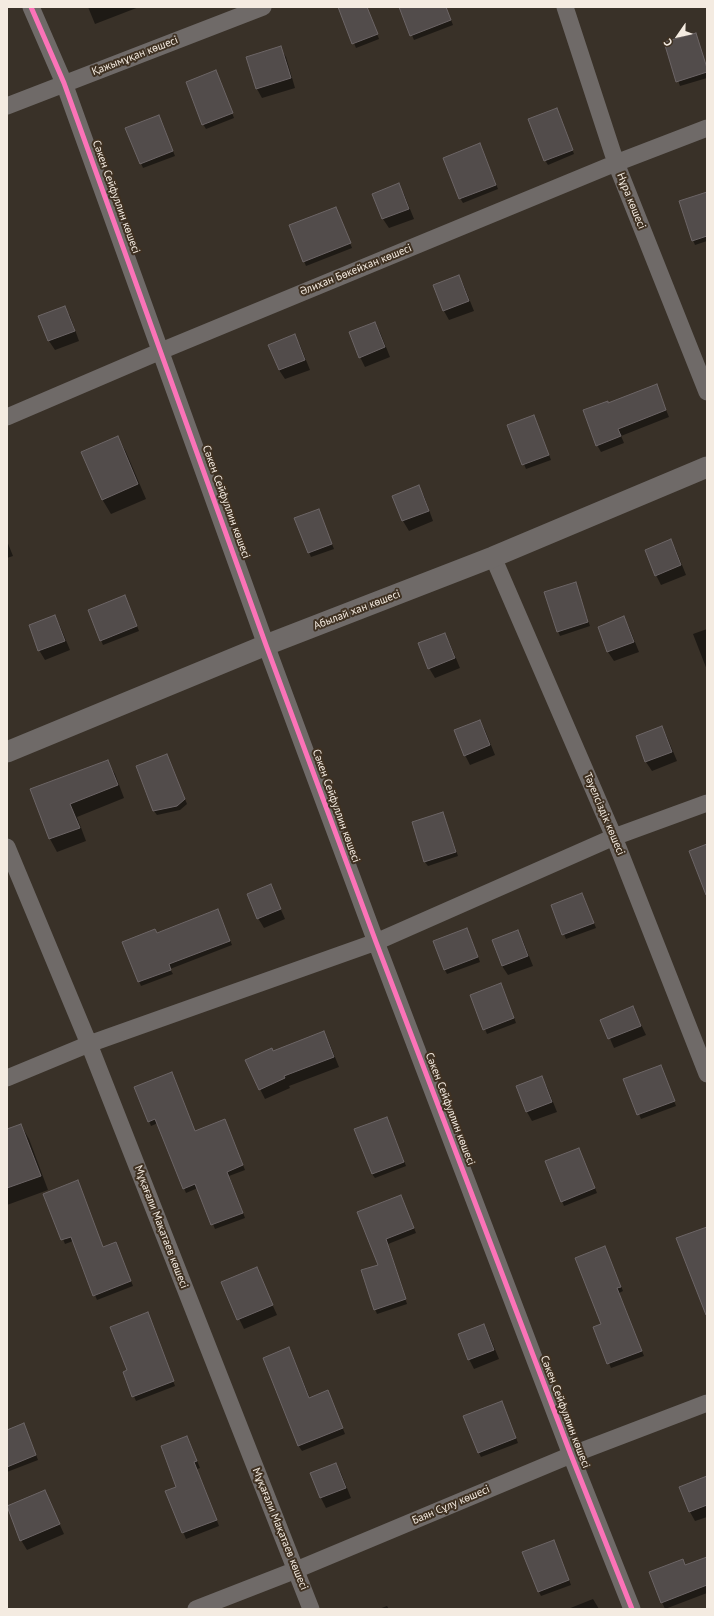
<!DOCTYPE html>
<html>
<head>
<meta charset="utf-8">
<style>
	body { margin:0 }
	#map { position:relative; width:714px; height:1616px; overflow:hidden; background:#393128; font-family:"PT Sans",sans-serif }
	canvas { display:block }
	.frame { position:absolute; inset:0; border:8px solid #f4ebe1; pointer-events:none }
	.north { position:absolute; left:658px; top:16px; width:40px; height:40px; -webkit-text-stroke:3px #3f3122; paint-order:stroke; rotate:236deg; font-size:11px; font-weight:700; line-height:16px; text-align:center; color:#f4ebe1 }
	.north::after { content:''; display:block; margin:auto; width:14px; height:18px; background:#f4ebe1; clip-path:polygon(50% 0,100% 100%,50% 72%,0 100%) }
</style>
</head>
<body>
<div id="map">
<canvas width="714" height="1616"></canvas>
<div class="frame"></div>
<div class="north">С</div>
</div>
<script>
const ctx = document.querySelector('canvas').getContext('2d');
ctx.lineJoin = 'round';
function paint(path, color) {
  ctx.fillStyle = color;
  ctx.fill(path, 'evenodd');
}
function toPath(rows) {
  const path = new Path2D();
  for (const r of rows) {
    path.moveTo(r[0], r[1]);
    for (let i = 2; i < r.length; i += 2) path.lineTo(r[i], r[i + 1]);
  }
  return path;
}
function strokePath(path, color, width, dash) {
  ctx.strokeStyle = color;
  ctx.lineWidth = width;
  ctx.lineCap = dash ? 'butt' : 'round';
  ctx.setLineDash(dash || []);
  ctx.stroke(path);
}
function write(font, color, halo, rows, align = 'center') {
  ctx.font = font + ' "PT Sans",sans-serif';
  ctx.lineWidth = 4;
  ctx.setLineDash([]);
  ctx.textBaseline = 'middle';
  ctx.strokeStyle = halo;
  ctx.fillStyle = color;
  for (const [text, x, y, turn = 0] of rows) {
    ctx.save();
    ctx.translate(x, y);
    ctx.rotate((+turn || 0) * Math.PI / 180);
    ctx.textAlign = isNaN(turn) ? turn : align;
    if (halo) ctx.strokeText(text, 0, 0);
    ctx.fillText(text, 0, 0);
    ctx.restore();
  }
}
paint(toPath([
	[88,7,139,7,95,24],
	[339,7,367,7,379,39,356,48],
	[400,7,446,7,453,25,414,40],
	[695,34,707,67,707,78,680,86,665,43],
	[280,48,286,57,295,88,262,98,257,89],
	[218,76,234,118,206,129,203,124],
	[559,114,574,154,548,165,545,160],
	[161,121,175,156,143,168,127,129],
	[482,149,498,189,463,203,460,198],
	[398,185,404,194,414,219,389,228,383,219,374,194],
	[707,193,707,241,695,245,693,240],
	[336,208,352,248,306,266,304,261],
	[459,276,464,286,474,311,449,320,444,311],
	[64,307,70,316,79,341,55,350,49,341,40,316],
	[375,323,380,332,390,357,365,367,360,357],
	[295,336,300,345,310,370,285,379,279,370,270,345],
	[656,386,669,417,621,436,624,443,601,452,597,445,608,404],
	[536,421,551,460,526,469,508,426],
	[118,437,126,452,146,499,111,514,102,499],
	[418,487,424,496,433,521,409,531,403,521,394,496],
	[318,510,334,549,311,557,295,519],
	[7,541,13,556,7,558],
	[671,541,676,550,686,575,661,585,656,575],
	[575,583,590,626,560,636,558,631],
	[125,596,139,631,103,645,101,640],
	[55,616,60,626,70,650,45,660,39,650],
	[624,618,629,627,639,652,614,661,608,652,599,627],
	[707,629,707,670,693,634],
	[445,634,450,644,460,668,435,678,429,668],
	[480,721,485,730,495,755,470,765,465,755],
	[662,727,667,737,677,761,652,771,646,762,637,737],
	[167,755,187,804,180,810,157,815,154,811],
	[107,761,115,774,124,798,77,817,86,841,57,852,50,839,31,790],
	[443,813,458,856,428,866,425,862],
	[270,885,285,919,264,928,258,918],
	[584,899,596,928,566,939,552,906],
	[220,915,232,945,170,969,173,974,141,986,123,942],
	[518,931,523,941,533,966,508,975,502,966],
	[469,933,480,962,447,974,445,970],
	[503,988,516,1023,487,1034,471,995],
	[633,1008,646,1035,614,1048,602,1020],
	[324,1032,329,1042,339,1067,289,1086,290,1088,265,1099,260,1089,273,1052],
	[663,1071,676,1106,641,1119,625,1080],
	[172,1073,195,1132,227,1125,245,1170,229,1176,245,1218,215,1229,198,1188,186,1193,158,1123,151,1126,149,1121],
	[542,1078,547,1087,557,1112,532,1121,527,1112,517,1087],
	[387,1118,406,1166,375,1178,372,1174],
	[21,1125,29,1139,48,1190,7,1205,7,1130],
	[579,1149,597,1193,564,1206,562,1201],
	[44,1194,103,1248,118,1248,133,1286,97,1300,73,1241,65,1244],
	[403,1201,416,1233,388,1244,407,1304,377,1314,375,1309,379,1265,358,1212],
	[607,1252,623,1291,619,1293,644,1356,611,1368,594,1328,602,1325],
	[256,1268,277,1315,244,1329,222,1283],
	[150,1318,175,1386,136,1401,124,1373,128,1371],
	[484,1325,489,1335,499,1359,474,1369,469,1359],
	[289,1348,310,1398,328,1391,345,1434,302,1451,298,1445],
	[504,1407,518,1443,481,1457,479,1453],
	[26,1429,38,1460,7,1472,7,1431],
	[187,1437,200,1468,197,1469,219,1526,186,1539,167,1492,178,1488],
	[336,1464,341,1473,351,1498,326,1508,321,1498,311,1473],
	[707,1481,707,1517,695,1521,690,1512,680,1487],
	[45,1492,64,1534,27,1550,21,1540],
	[554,1541,571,1585,541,1596,539,1592],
	[707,1558,707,1593,665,1609,662,1602,682,1560,686,1566],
	[593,1599,599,1609,568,1609],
	[387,1606,389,1609,379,1609]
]), '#0007');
const building = toPath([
	[338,7,367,7,378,34,352,44,338,7],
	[399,7,446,7,451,20,410,36,399,7],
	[696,33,707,68,707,72,676,82,664,42,696,33],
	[281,46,291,78,256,89,246,57,281,46],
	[216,70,233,113,202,125,186,82,216,70],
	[557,108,573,150,544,161,528,119,557,108],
	[159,115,173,151,140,164,125,128,159,115],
	[480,143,496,185,459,199,443,158,480,143],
	[399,183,409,209,382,219,372,194,399,183],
	[707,192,707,236,692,241,679,201,707,192],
	[336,207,351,243,303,262,289,225,336,207],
	[459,275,469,301,443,311,433,285,459,275],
	[65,306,75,331,48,341,38,316,65,306],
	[375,322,385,347,359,358,349,332,375,322],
	[295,334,305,360,279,370,268,345,295,334],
	[657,384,666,410,618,429,621,436,596,446,583,410,608,401,608,403,657,384],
	[534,415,549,455,522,465,507,425,534,415],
	[118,436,138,484,102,500,81,452,118,436],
	[419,485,429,511,402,521,392,496,419,485],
	[319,509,332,544,308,553,294,518,319,509],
	[671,539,681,565,655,576,645,550,671,539],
	[576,582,588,622,557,632,544,592,576,582],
	[125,595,137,626,100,641,88,610,125,595],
	[55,615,65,641,38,651,29,625,55,615],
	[624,616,634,642,607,652,598,627,624,616],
	[445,633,455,658,428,669,418,643,445,633],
	[480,720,490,745,464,756,454,730,480,720],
	[662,726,672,752,645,762,636,736,662,726],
	[167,754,185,799,177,806,153,811,136,766,167,754],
	[108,760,118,785,70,804,80,828,49,839,30,789,108,760],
	[443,812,456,852,424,862,412,822,443,812],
	[707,844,707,895,706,895,689,851,707,844],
	[271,884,281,909,257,919,247,894,271,884],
	[582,893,594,923,562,935,551,905,582,893],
	[218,909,230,941,169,964,171,970,138,982,122,942,155,929,157,933,218,909],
	[467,928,478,957,444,970,433,941,467,928],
	[518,930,528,956,502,966,492,940,518,930],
	[501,983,514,1018,483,1030,470,995,501,983],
	[633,1006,641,1026,608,1039,600,1020,633,1006],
	[324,1031,334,1057,284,1076,285,1078,259,1090,245,1060,272,1048,273,1051,324,1031],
	[661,1065,675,1101,637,1115,623,1079,661,1065],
	[172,1072,195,1131,225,1119,243,1165,227,1172,243,1213,211,1225,195,1184,183,1189,155,1119,148,1122,134,1087,172,1072],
	[542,1076,552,1102,526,1112,516,1086,542,1076],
	[387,1117,404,1162,372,1174,354,1129,387,1117],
	[21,1124,41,1176,7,1188,7,1129,21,1124],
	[579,1148,595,1188,561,1202,545,1161,579,1148],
	[78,1180,103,1247,116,1242,131,1281,93,1296,71,1237,61,1240,43,1194,78,1180],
	[401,1195,414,1228,386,1239,406,1299,374,1310,361,1270,378,1265,357,1212,401,1195],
	[707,1227,707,1314,706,1315,676,1238,707,1227],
	[605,1246,621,1287,617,1288,642,1351,607,1364,593,1327,601,1324,575,1258,605,1246],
	[257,1267,273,1305,237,1320,221,1282,257,1267],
	[148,1312,174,1381,132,1397,123,1372,127,1370,110,1327,148,1312],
	[484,1324,494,1350,468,1360,458,1334,484,1324],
	[289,1347,309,1398,328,1390,343,1428,298,1446,263,1358,289,1347],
	[502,1401,516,1438,478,1453,463,1416,502,1401],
	[24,1423,36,1455,7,1467,7,1430,24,1423],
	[187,1436,197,1461,194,1462,217,1520,182,1533,165,1491,176,1487,161,1446,187,1436],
	[336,1463,346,1488,320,1498,310,1473,336,1463],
	[707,1476,707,1505,689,1512,679,1487,707,1476],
	[45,1490,60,1524,20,1541,7,1506,45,1490],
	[554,1540,569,1580,538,1592,522,1552,554,1540],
	[707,1557,707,1585,661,1603,649,1572,683,1559,685,1565,707,1557]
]);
paint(building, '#524c4b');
strokePath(building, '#6c6566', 1);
strokePath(toPath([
	[31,7,64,83,266,645,376,942,571,1455,632,1609],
	[565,7,616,163,707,392],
	[7,106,263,7],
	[7,417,161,351,616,163,707,128],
	[493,557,614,837,707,1074],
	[7,847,89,1044,311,1609],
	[7,1078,89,1044,376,942,614,837,707,803],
	[196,1609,296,1570,571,1455,707,1403]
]), '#6f6a68', 17);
strokePath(toPath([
	[7,752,266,645,493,557,707,467]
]), '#6f6a68', 21);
strokePath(toPath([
	[31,7,64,83,266,645,376,942,571,1455,632,1609]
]), '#fb73b8', 5);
write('11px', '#f4ebe1', '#3f3122', [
	["Қажымұқан көшесі",135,56,-21],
	["Сәкен Сейфуллин көшесі",116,197,70],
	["Нұра көшесі",631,201,68],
	["Әлихан Бөкейхан көшесі",356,270,-22],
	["Сәкен Сейфуллин көшесі",226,502,70],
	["Абылай хан көшесі",357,610,-21],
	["Сәкен Сейфуллин көшесі",336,806,70],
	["Тәуелсіздік көшесі",604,814,67],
	["Сәкен Сейфуллин көшесі",450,1109,69],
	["Мұқағали Мақатаев көшесі",161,1227,69],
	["Сәкен Сейфуллин көшесі",565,1412,69],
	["Баян Сұлу көшесі",451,1505,-23],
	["Мұқағали Мақатаев көшесі",280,1529,68]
]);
</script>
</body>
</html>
